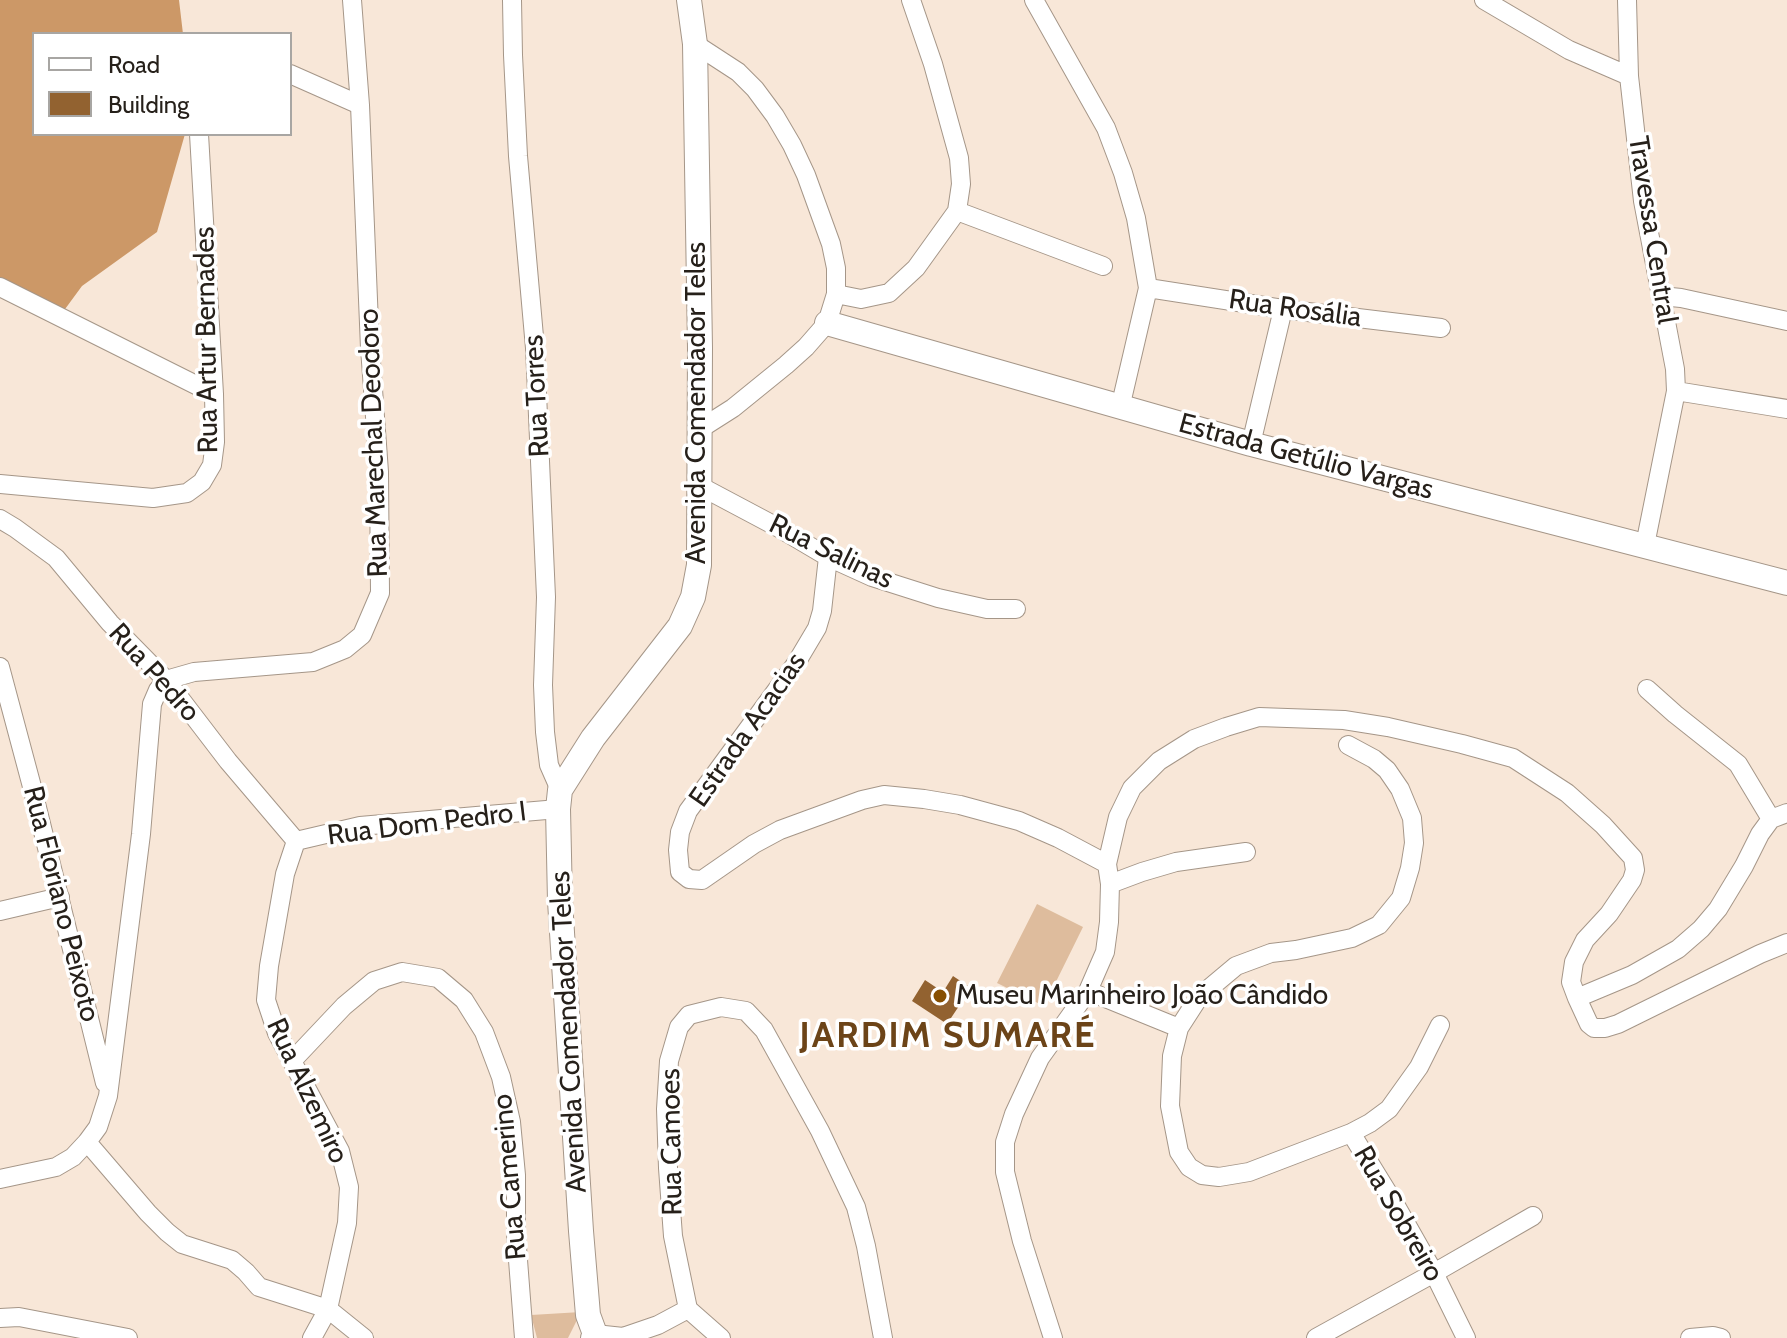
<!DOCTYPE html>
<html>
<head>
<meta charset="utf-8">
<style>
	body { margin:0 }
	#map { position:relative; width:1787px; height:1338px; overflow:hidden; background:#f8e7d8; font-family:Cabin,sans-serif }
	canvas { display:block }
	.legend { position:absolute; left:32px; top:32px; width:260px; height:104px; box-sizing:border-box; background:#fff; border:2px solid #a8a6a3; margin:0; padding:10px 14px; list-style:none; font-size:24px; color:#26201a }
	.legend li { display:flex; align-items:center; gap:16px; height:40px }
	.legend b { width:40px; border:2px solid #a8a6a3 }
</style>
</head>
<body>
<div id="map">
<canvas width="1787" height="1338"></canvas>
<ul class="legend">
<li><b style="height:10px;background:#fff"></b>Road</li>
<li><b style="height:22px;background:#926230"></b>Building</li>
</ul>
</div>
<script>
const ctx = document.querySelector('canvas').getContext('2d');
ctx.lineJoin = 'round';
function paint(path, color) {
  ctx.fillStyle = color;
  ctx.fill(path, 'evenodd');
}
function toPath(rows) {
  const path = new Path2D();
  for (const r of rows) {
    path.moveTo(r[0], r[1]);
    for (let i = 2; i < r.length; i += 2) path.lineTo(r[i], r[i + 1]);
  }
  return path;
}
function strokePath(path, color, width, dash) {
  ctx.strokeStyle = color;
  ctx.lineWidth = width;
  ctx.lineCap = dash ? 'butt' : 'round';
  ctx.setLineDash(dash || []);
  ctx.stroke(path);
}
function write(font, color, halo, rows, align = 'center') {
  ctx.font = font + ' Cabin,sans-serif';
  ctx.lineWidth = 7;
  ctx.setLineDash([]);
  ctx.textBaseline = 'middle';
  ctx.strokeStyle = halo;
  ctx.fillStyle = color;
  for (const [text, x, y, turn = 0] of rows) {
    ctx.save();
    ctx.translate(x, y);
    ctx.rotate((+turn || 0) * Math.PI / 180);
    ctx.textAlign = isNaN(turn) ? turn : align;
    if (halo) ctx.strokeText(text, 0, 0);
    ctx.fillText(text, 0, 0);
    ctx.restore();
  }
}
paint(toPath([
	[1037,904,1083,927,1044,1006,997,983],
	[581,1312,568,1338,537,1338,531,1315]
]), '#debc9d');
paint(toPath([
	[0,0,179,0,183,34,34,34,34,134,185,134,157,232,82,286,57,320,0,296]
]), '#cc9867');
paint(toPath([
	[953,976,971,988,947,1024,912,1001,925,980,943,992]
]), '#926230');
const minor = toPath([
	[512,0,513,55,518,156,535,348,546,597,543,685,545,732,549,765,560,790],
	[1034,0,1106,128,1123,173,1136,218,1148,288,1120,408],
	[1484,0,1569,50,1629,76],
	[1627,0,1629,76,1643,201,1675,369,1676,391,1645,545],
	[695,44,738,72,755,89,775,116,792,145,806,175,831,244,836,268,836,294,827,323,806,347,786,365,733,408,700,429],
	[290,74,360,105],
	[957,211,1103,266],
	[0,287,214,394],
	[1148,288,1283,309,1441,328],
	[836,294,861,299,889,293,916,268,957,211,961,184,959,158,933,64,911,0],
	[1661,296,1681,298,1787,321],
	[1676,391,1787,409],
	[1251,444,1283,309],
	[0,484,153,498,187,493,202,482,212,465,215,442,214,394,199,134],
	[698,485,779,528,828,557,872,577,938,598,987,609,1016,609],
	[0,519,15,528,56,558,110,623,166,680,228,761,296,841],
	[828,557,822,611,817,628,795,665,688,811,680,832,678,850,680,872,689,879,702,880,754,844,780,830,862,800,884,795,924,799,960,805,1019,821,1058,838,1107,864],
	[0,667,31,783,105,1083],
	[1647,689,1675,714,1738,764,1771,819],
	[1348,745,1374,759,1387,770,1400,789,1412,818,1414,843,1410,868,1401,898,1379,925,1352,938,1296,950,1271,953,1236,966,1199,997,1179,1028,1172,1056,1170,1106,1179,1152,1189,1167,1202,1175,1219,1177,1249,1172,1351,1133,1370,1123,1389,1109,1419,1067,1440,1025],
	[296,841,285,874,269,966,266,1000,277,1033,340,1151,349,1187,347,1223,328,1309,312,1338],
	[296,841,360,826,558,809],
	[1110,884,1142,872,1176,862,1246,852],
	[0,911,60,897],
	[1088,991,1179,1028],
	[1577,998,1589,1024,1594,1028,1605,1028,1618,1024,1760,954,1787,943],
	[292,1061,344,1006,374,981,402,972,438,978,464,1000,484,1032,501,1077,511,1122,516,1175,516,1234,524,1338],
	[1351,1133,1396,1206,1434,1273,1466,1338],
	[87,1142,148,1213,167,1232,182,1244,232,1260,246,1272,259,1287,328,1309,364,1338],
	[0,1179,56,1167,73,1157,87,1142,98,1127,108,1096,141,834,152,704,158,690,166,680,194,672,313,662,345,649,362,635,380,593,379,472,370,348,360,105,352,0],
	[0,1318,19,1317,128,1338],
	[595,1334,623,1337,658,1325,688,1309],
	[721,1338,688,1309,673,1236,668,1168,666,1109,669,1061,679,1027,689,1015,721,1007,746,1011,764,1030,820,1131,856,1207,866,1246,883,1338],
	[1053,1338,1022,1241,1005,1172,1005,1142,1014,1114,1040,1058,1088,991,1105,952,1109,922,1110,884,1107,864,1118,817,1132,788,1159,761,1194,739,1226,727,1259,717,1344,720,1388,727,1462,744,1513,758,1567,793,1603,825,1633,858,1635,870,1632,880,1609,914,1585,940,1574,962,1571,982,1577,998,1632,975,1678,949,1701,929,1718,909,1744,866,1760,834,1771,819,1787,813],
	[1316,1338,1434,1273,1533,1216],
	[1690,1338,1713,1336,1721,1338]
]);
const major = toPath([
	[827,323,1251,444,1787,583],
	[593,1338,595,1334,588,1315,581,1231,560,901,558,809,560,790,593,738,680,626,693,597,699,565,700,348,695,44,689,0]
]);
strokePath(minor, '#a59688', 20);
strokePath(major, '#a59688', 26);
strokePath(minor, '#fff', 18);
strokePath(major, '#fff', 24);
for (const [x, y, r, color] of [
	[940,996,8,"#874f01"]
]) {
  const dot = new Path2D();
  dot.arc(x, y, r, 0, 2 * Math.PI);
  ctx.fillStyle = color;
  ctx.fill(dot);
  strokePath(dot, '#fff', 3);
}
write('28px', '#26201a', '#fff', [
	["Travessa Central",1652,230,81],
	["Rua Rosália",1295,309,8],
	["Rua Artur Bernades",207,340,-91],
	["Rua Torres",537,396,-93],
	["Avenida Comendador Teles",697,403,-90],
	["Rua Marechal Deodoro",374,443,-92],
	["Estrada Getúlio Vargas",1306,457,15],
	["Rua Salinas",831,552,26],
	["Rua Pedro",154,673,48],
	["Estrada Acacias",748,730,-55],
	["Rua Dom Pedro I",427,824,-7],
	["Rua Floriano Peixoto",61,904,76],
	["Avenida Comendador Teles",569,1032,-93],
	["Rua Alzemiro",307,1091,65],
	["Rua Camoes",672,1142,-91],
	["Rua Camerino",510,1177,-95],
	["Rua Sobreiro",1398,1214,60]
]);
write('28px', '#26201a', '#fff', [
	["Museu Marinheiro João Cândido",956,996]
], 'left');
ctx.letterSpacing = '2px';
write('bold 36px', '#6c4418', '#fff', [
	["JARDIM SUMARÉ",948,1036]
]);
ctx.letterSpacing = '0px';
</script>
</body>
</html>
